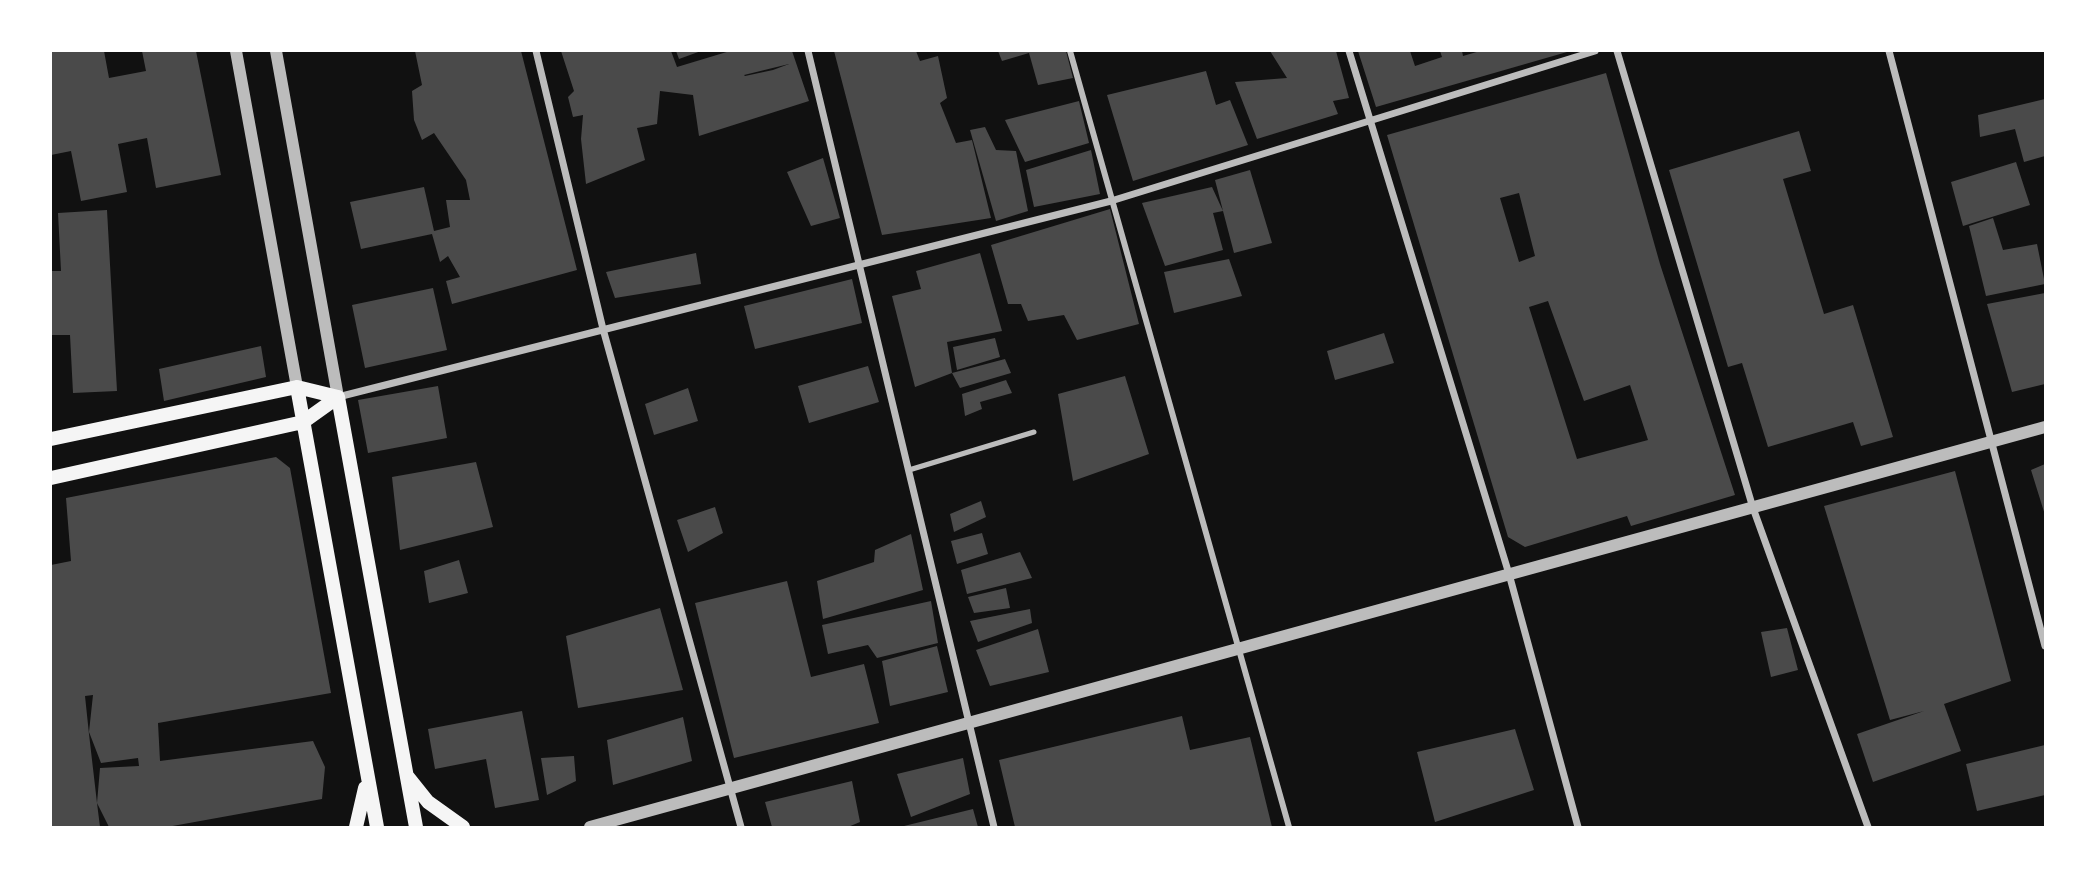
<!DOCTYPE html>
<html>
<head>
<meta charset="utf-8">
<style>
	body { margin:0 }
	#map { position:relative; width:2096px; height:878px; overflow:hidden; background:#111; font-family:"Golos Text",sans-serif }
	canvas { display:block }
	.frame { position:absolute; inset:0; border:52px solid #fff; pointer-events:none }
</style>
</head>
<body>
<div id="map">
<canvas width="2096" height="878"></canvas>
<div class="frame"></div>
</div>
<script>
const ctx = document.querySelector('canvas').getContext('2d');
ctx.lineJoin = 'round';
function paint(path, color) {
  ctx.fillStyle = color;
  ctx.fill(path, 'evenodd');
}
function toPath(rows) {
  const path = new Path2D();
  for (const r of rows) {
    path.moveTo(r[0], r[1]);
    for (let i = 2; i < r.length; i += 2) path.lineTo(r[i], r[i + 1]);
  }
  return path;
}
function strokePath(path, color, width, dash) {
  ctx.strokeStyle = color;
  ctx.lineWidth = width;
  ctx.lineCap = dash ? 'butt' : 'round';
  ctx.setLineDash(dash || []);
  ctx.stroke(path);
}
paint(toPath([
	[51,51,104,51,109,78,146,71,142,51,196,51,221,175,156,188,147,138,118,144,127,192,81,201,71,151,51,155],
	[415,51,521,51,577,270,452,304,446,281,460,277,448,256,440,262,432,234,361,249,350,202,424,187,434,231,450,227,446,200,470,200,466,180,434,133,422,140,414,120,412,91,422,85],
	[561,51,671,51,677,67,730,51,792,51,809,101,699,136,693,95,660,91,657,124,637,128,645,160,586,184,581,139,583,115,573,117,568,97,574,91],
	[789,64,773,70,745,76,744,75],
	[676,51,701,51,679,59],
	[834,51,916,51,920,61,938,56,947,98,940,103,956,143,972,140,991,218,882,235],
	[998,51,1066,51,1073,78,1038,85,1029,53,1002,61],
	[1270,51,1336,51,1349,98,1333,101,1338,114,1257,139,1235,82,1287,78],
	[1358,51,1410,51,1415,66,1442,57,1440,51,1462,51,1463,56,1480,51,1567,52,1376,107],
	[1206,71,1216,105,1230,100,1248,145,1133,181,1107,95],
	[1606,73,1660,264,1735,495,1631,526,1627,516,1525,547,1508,537,1387,135],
	[1519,193,1535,256,1519,262,1500,198],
	[1548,301,1584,401,1630,385,1648,440,1577,459,1529,307],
	[2045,99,2045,156,2024,162,2015,129,1980,137,1978,115],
	[1079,101,1089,143,1025,162,1005,120],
	[985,127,996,150,1016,151,1028,211,996,221,970,130],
	[1799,131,1811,171,1783,179,1824,314,1853,305,1893,437,1861,446,1853,422,1768,447,1742,363,1728,367,1669,170],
	[1091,150,1100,194,1034,207,1026,170],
	[823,158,840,218,811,226,787,172],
	[2016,162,2030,205,1963,226,1951,182],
	[1250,170,1272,243,1234,253,1223,211,1213,213,1223,250,1165,266,1142,203,1212,187,1223,211,1215,180],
	[1110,209,1139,324,1077,340,1064,315,1028,321,1021,304,1008,304,991,245],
	[107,210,117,391,73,393,70,335,51,335,51,271,61,271,58,213],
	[1993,218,2003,250,2037,244,2045,284,1986,296,1969,226],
	[696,253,701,284,615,298,606,272],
	[980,253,1002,331,947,342,952,373,1005,359,1011,373,960,388,952,373,915,387,892,296,921,289,916,271],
	[1229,259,1242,296,1174,313,1164,272],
	[852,279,862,323,755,349,744,306],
	[433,288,447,350,365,368,352,305],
	[2045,293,2045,384,2012,392,1987,304],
	[1384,333,1394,363,1335,380,1327,351],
	[995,338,1000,357,957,370,953,347],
	[261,346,266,377,164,401,159,369],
	[868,366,879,402,809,423,798,386],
	[1125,376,1149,454,1073,481,1058,394],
	[1006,380,1012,393,980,402,982,409,965,416,962,394],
	[438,386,447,438,368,453,358,400],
	[688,388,698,421,654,435,645,404],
	[276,457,290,468,331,693,158,723,160,761,313,741,325,767,322,799,167,827,109,827,97,803,100,827,51,827,51,565,71,561,66,498],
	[93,695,89,732,101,763,138,758,139,766,100,768,97,803,89,734,85,696],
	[476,462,493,527,400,550,392,477],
	[2045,464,2045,515,2031,470],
	[1955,471,2011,681,1944,704,1961,751,1873,782,1857,734,1924,711,1890,720,1824,506],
	[981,501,986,517,954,532,950,514],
	[715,507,723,533,688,552,677,520],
	[982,533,988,554,957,564,951,541],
	[911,534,923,590,823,619,817,581,874,562,875,550],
	[1020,552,1032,578,967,594,961,570],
	[459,560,468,593,429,603,424,571],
	[787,581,811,677,864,664,879,723,734,758,695,603],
	[1006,588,1010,608,974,613,968,597],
	[931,601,938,643,877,658,868,645,828,654,822,625],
	[660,608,683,690,578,708,566,636],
	[1030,609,1032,623,978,642,970,621],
	[1787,628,1798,670,1771,677,1761,632],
	[1038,629,1049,672,990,686,976,650],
	[937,646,948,692,890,706,882,661],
	[522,711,539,800,495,808,486,759,435,769,428,729],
	[1182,716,1190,750,1250,737,1272,827,1015,827,999,760],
	[683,717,692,761,613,785,607,740],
	[1515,729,1534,790,1435,822,1417,752],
	[2045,745,2045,795,1977,811,1966,764],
	[574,756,576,781,547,795,541,758],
	[963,758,970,794,911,817,897,774],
	[852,781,860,822,848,827,772,827,765,802],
	[973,809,978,827,904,827,904,826]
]), '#4a4a4a');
strokePath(toPath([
	[909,470,1034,432]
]), '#bcbcbc', 5);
strokePath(toPath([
	[1070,51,1289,827]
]), '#bcbcbc', 6);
strokePath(toPath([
	[536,51,603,329,741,827],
	[808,51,994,827],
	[1349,51,1509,574,1578,827],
	[1617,51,1753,508,1868,827],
	[1889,51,2045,646],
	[338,397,1111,201,1595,51]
]), '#bcbcbc', 7);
strokePath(toPath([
	[236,51,297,387],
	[276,51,338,397],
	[590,827,2045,427]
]), '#bcbcbc', 12);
strokePath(toPath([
	[297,387,377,827],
	[338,397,416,827],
	[51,439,297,387,338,397],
	[51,478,303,422,338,397],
	[408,777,428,802,463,827],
	[356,827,365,788]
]), '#f5f5f5', 14);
</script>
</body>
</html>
